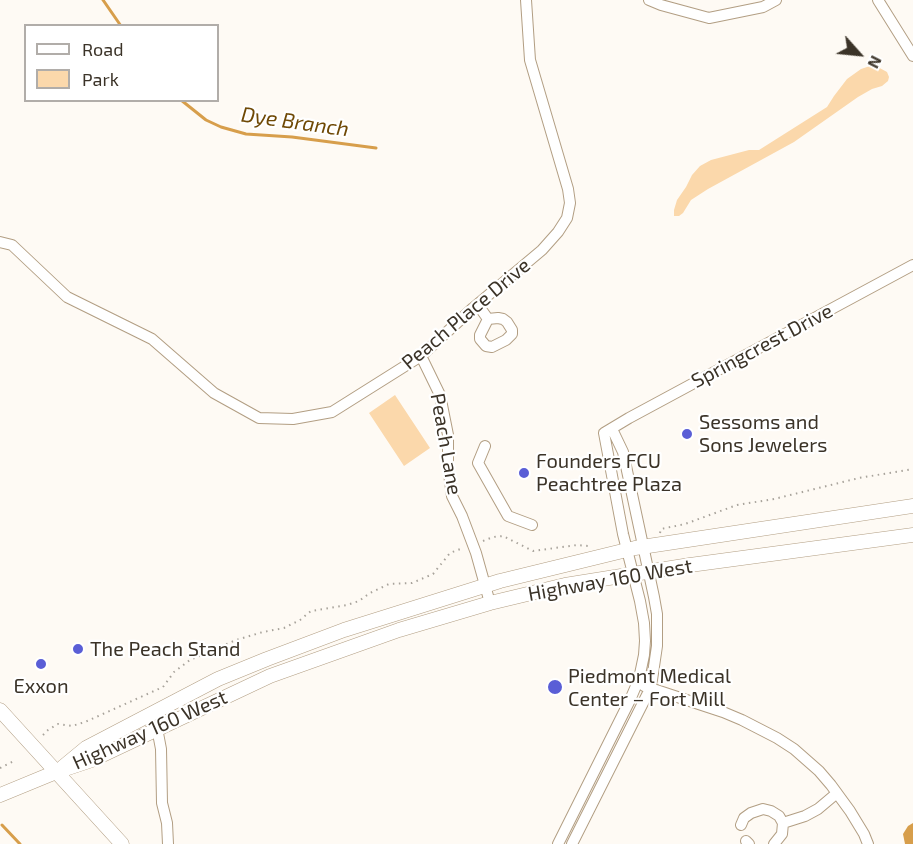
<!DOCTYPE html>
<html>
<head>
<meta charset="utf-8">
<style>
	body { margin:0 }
	#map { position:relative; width:913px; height:844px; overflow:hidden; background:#fefaf4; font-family:"Exo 2",sans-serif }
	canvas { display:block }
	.legend { position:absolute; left:24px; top:24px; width:195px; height:78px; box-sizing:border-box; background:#fff; border:2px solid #b1ada9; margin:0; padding:8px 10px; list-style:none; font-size:18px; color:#3b3328 }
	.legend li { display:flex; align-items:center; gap:12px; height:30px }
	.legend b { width:30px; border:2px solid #b1ada9 }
	.north { position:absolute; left:829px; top:24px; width:60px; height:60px; -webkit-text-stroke:4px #fff; paint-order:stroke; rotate:117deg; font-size:16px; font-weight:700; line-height:24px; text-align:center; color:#3b3328 }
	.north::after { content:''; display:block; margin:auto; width:21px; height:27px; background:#3b3328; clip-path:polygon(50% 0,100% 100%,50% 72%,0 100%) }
</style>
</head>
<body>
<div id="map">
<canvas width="913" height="844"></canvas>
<ul class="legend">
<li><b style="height:8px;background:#fff"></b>Road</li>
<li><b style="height:16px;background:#fbd8ab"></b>Park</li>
</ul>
<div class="north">N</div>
</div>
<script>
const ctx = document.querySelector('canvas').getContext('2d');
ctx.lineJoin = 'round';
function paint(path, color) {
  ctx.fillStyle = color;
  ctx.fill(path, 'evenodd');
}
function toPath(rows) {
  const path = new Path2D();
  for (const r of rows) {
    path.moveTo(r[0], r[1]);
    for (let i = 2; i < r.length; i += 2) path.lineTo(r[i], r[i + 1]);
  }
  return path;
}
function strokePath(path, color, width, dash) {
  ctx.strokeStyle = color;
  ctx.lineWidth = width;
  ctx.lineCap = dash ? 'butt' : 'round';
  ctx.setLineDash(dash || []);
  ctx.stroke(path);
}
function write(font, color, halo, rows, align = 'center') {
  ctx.font = font + ' "Exo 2",sans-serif';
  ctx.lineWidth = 4.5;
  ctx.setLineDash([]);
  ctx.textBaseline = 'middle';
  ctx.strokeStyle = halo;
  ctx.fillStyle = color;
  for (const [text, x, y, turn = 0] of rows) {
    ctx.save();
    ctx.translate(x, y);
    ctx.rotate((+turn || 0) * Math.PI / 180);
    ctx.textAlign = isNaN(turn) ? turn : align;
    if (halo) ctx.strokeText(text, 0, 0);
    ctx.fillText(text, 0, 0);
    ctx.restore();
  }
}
paint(toPath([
	[870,66,876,66,887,72,889,77,888,81,882,86,872,89,858,97,794,142,708,189,691,200,683,213,679,216,674,216,674,210,677,200,686,187,692,175,700,166,711,160,749,150,759,150,827,107,834,96,847,79,861,69],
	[395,395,430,448,404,466,369,413]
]), '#fbd8ab');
paint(toPath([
	[913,823,913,844,905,844,903,834,908,826]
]), '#d79e4b');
strokePath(toPath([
	[103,0,121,26],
	[181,100,206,120,221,127,246,134,292,137,376,148],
	[2,825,20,844]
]), '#d79e4b', 3);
const minor = toPath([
	[649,0,661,5,709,18,763,7,776,0],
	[878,0,913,56],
	[0,242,12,245,67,297,152,339,214,393,259,418,293,419,332,412,421,356,473,308,542,250,558,232,567,218,570,203,568,189,530,60,526,0],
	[478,305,488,319,480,335,480,339,486,346,492,347,506,340,512,334,512,330,507,322,503,319,498,318,488,319],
	[421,356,440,395,448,435,448,466,452,496,462,516,476,553,490,603],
	[485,446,478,463,508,516,532,525],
	[644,686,723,712,742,720,777,738,794,749,819,771,831,785,850,811,864,834,868,844],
	[157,728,161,749,162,803,167,823,168,844],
	[741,825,744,818,751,813,763,809,771,811,779,816,783,823,805,816,818,809,837,793],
	[746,841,749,844],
	[558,844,630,700,639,679,644,655,645,641,644,623,640,601,623,534,604,433,629,418,913,265],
	[572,844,649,691,652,680,657,646,657,614,654,597,623,452,612,429],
	[774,844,782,834,783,823]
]);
const major = toPath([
	[0,710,122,844],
	[63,767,86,748,218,679,267,659,344,630,500,581,635,548,913,506],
	[0,795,56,772,92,760,270,676,399,630,490,603,565,585,690,565,913,535]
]);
strokePath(minor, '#b29e83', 12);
strokePath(major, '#b29e83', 15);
strokePath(toPath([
	[660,533,661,529,685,524,737,505,774,499,859,478,913,469],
	[483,541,493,537,503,536,533,551,577,545,589,546],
	[43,735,48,730,58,724,72,726,85,722,163,687,174,672,190,660,236,640,263,632,284,628,300,620,311,611,347,605,359,601,370,593,389,584,412,583,433,574,450,553,463,548],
	[0,768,16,760]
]), '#a8a39b', 2, [1.5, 4.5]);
strokePath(minor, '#fff', 10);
strokePath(major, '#fff', 14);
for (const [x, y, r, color] of [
	[687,434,6,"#5a5ed6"],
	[524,473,6,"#5a5ed6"],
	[78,649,6,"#5a5ed6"],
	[41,664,6,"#5a5ed6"],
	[555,687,8,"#5a5ed6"]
]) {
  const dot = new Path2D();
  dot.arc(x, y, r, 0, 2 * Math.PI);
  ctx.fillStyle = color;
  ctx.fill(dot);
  strokePath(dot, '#fff', 2);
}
write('20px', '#3b3328', '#fff', [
	["Peach Place Drive",466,314,-40],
	["Springcrest Drive",762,346,-28],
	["Peach Lane",446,444,80],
	["Highway 160 West",610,580,-10],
	["Highway 160 West",150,730,-24]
]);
write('20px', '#3b3328', '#fff', [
	["Sessoms and",699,422],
	["Sons Jewelers",699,445],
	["Founders FCU",536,461],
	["Peachtree Plaza",536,484],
	["The Peach Stand",90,649],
	["Piedmont Medical",568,676],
	["Center – Fort Mill",568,699],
	["Exxon",41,686,"center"]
], 'left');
write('italic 21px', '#6f4905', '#fff', [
	["Dye Branch",295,122,8]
]);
</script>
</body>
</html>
